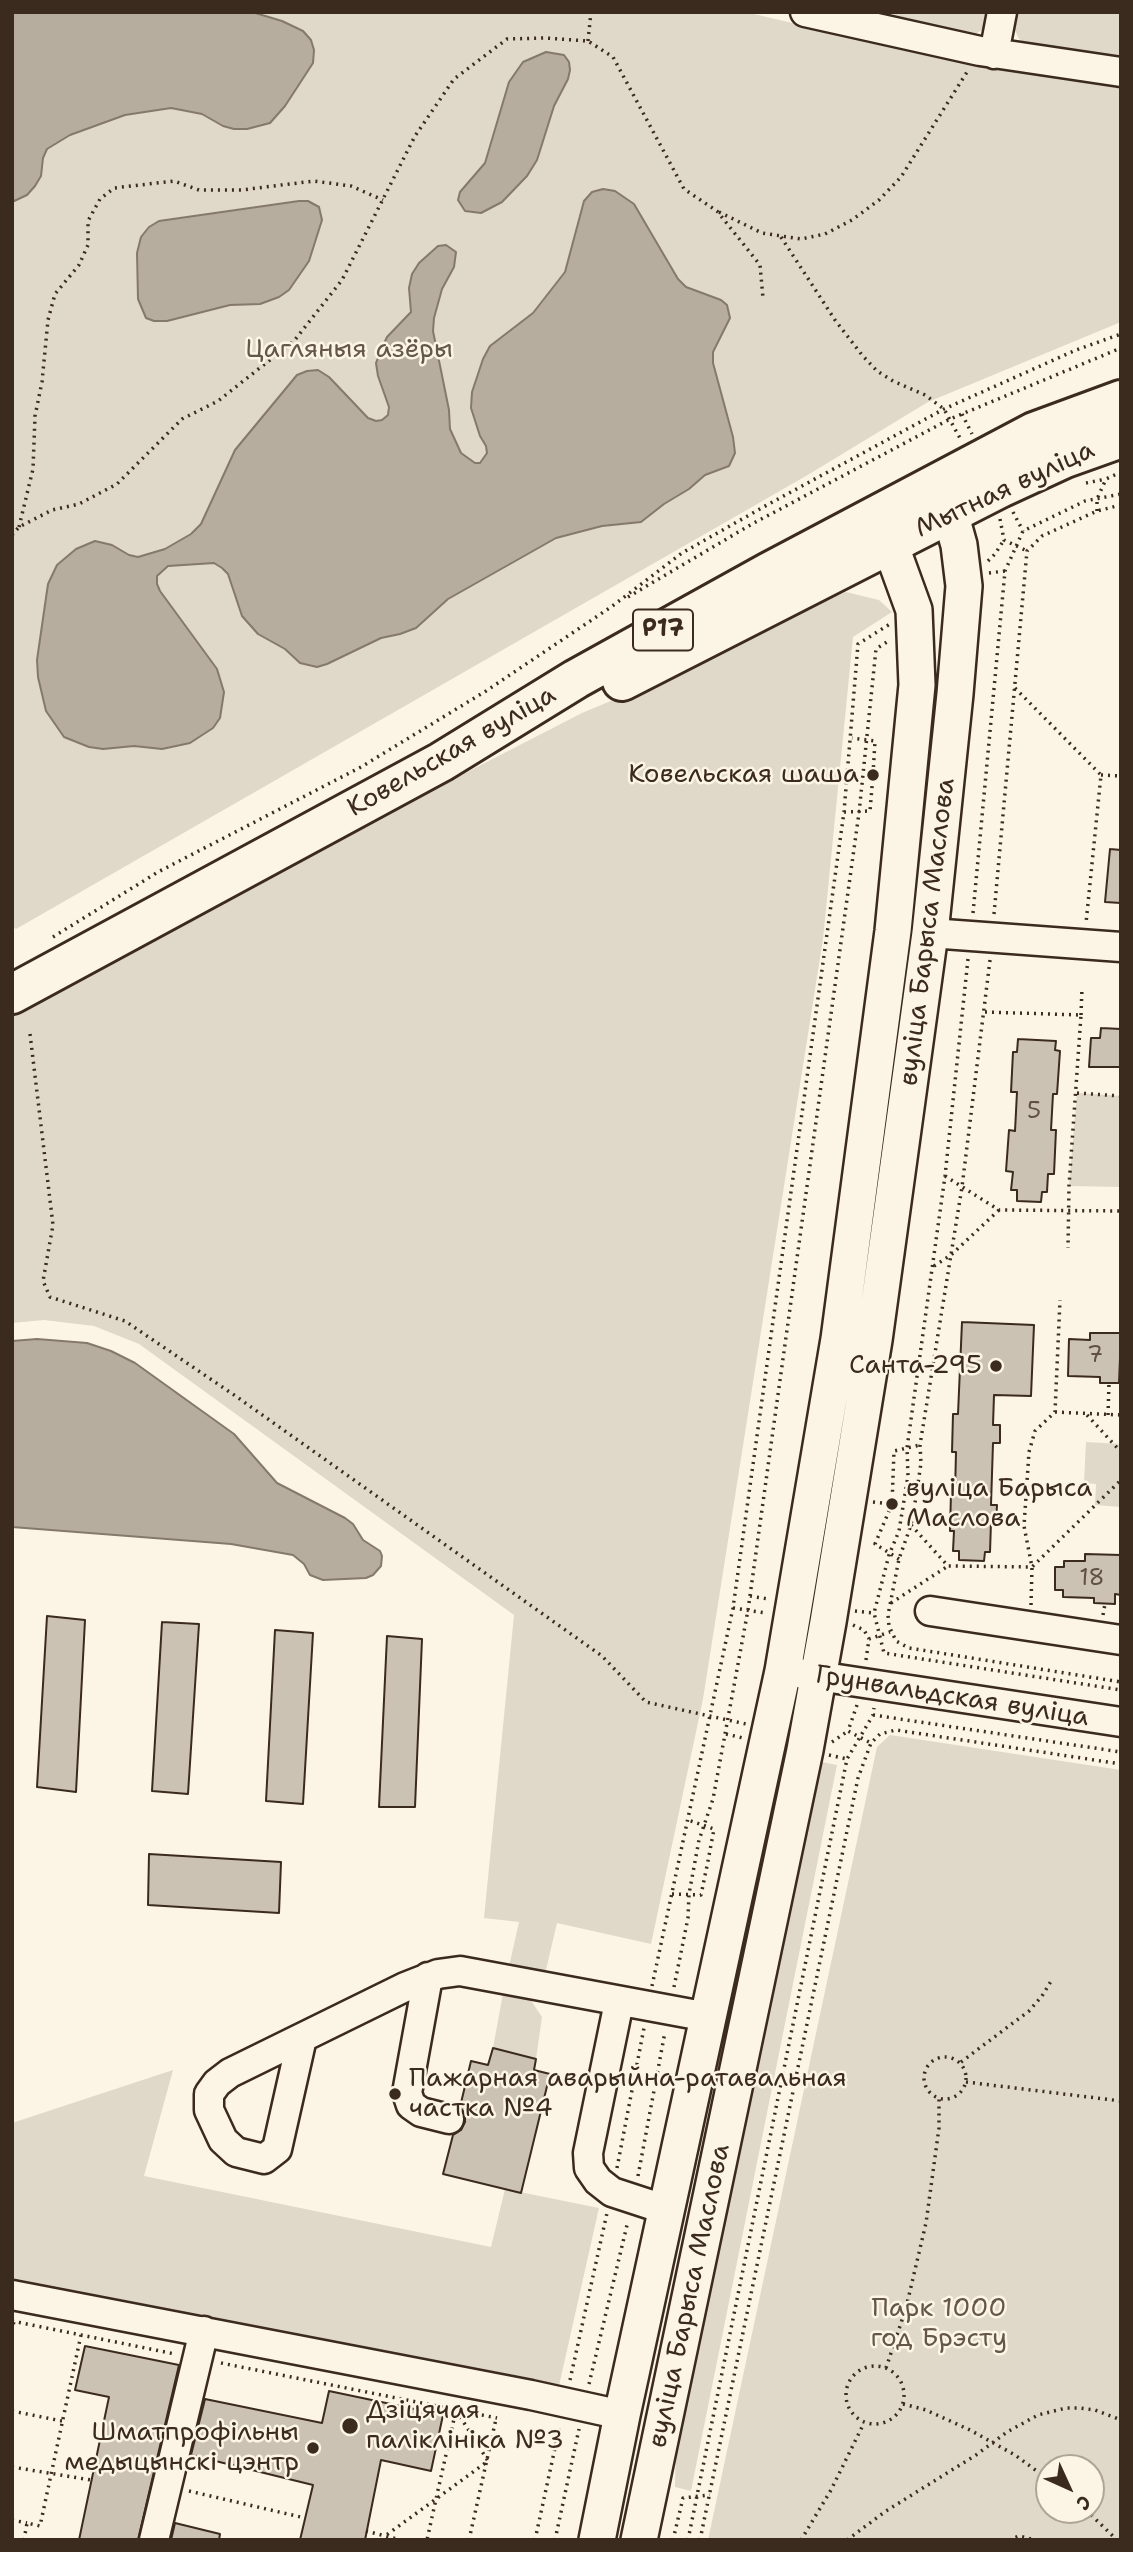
<!DOCTYPE html>
<html>
<head>
<meta charset="utf-8">
<style>
	body { margin:0 }
	#map { position:relative; width:1133px; height:2552px; overflow:hidden; background:#fcf5e5; font-family:"Shantell Sans",sans-serif }
	canvas { display:block }
	.frame { position:absolute; inset:0; border:14px solid #3b2a1e; pointer-events:none }
	.north { position:absolute; left:1035px; top:2454px; width:70px; height:70px; box-sizing:border-box; background:#fcf5e5; border:2px solid #afa495; border-radius:50%; rotate:135deg; font-size:19px; font-weight:700; line-height:28px; text-align:center; color:#3b2a1e }
	.north::after { content:''; display:block; margin:auto; width:24px; height:32px; background:#3b2a1e; clip-path:polygon(50% 0,100% 100%,50% 72%,0 100%) }
</style>
</head>
<body>
<div id="map">
<canvas width="1133" height="2552"></canvas>
<div class="frame"></div>
<div class="north">С</div>
</div>
<script>
const ctx = document.querySelector('canvas').getContext('2d');
ctx.lineJoin = 'round';
function paint(path, color) {
  ctx.fillStyle = color;
  ctx.fill(path, 'evenodd');
}
function toPath(rows) {
  const path = new Path2D();
  for (const r of rows) {
    if (r.length === 3) {
      path.moveTo(r[0] + r[2], r[1]);
      path.arc(r[0], r[1], r[2], 0, 2 * Math.PI);
      continue;
    }
    path.moveTo(r[0], r[1]);
    for (let i = 2; i < r.length; i += 2) path.lineTo(r[i], r[i + 1]);
  }
  return path;
}
function strokePath(path, color, width, dash) {
  ctx.strokeStyle = color;
  ctx.lineWidth = width;
  ctx.lineCap = dash ? 'butt' : 'round';
  ctx.setLineDash(dash || []);
  ctx.stroke(path);
}
function write(font, color, halo, rows, align = 'center') {
  ctx.font = font + ' "Shantell Sans",sans-serif';
  ctx.lineWidth = 5;
  ctx.setLineDash([]);
  ctx.textBaseline = 'middle';
  ctx.strokeStyle = halo;
  ctx.fillStyle = color;
  for (const [text, x, y, turn = 0] of rows) {
    ctx.save();
    ctx.translate(x, y);
    ctx.rotate((+turn || 0) * Math.PI / 180);
    ctx.textAlign = isNaN(turn) ? turn : align;
    if (halo) ctx.strokeText(text, 0, 0);
    ctx.fillText(text, 0, 0);
    ctx.restore();
  }
}
paint(toPath([
	[12,12,745,12,974,65,1121,84,1121,322,928,402,806,476,16,929,12,926],
	[850,12,993,12,991,20,982,30,972,36],
	[1018,12,1121,12,1121,62,1032,47,1019,39,1014,28],
	[846,592,879,600,892,612,853,637,823,939,703,1699,651,1944,557,1923,545,1974,508,1971,519,1922,484,1918,514,1615,139,1344,94,1326,44,1320,12,1323,12,1012,372,821,582,713,682,671,818,603],
	[1077,1093,1121,1096,1121,1187,1069,1186],
	[1086,1442,1121,1444,1121,1507,1095,1505,1096,1484,1084,1483],
	[890,1735,1121,1770,1121,2540,708,2540,877,1747],
	[1049,2468,1091,2468,1091,2510,1049,2510],
	[817,1761,837,1765,691,2491,675,2487,676,2440],
	[504,1988,526,1993,542,2017,536,2059,493,2048],
	[173,2070,144,2176,491,2247,505,2189,599,2208,558,2390,12,2282,12,2123]
]), '#e0d8c8');
const water = toPath([
	[12,12,252,12,282,21,303,31,311,40,314,50,313,63,285,106,270,123,247,129,234,129,223,126,202,114,171,108,125,115,70,135,47,149,43,158,41,176,35,186,27,195,12,202,12,12],
	[546,52,564,55,569,62,570,70,568,79,554,106,537,160,527,176,502,202,481,213,465,211,458,200,460,192,485,163,509,82,523,62,546,52],
	[603,189,615,191,634,204,678,279,686,287,721,300,727,305,730,318,713,352,713,363,733,437,735,453,729,466,705,475,689,489,664,504,641,522,602,526,556,538,448,599,416,628,400,634,381,638,327,664,317,667,300,663,285,649,258,634,242,616,228,574,222,568,214,563,168,566,157,576,157,584,160,591,217,669,224,692,220,718,213,728,190,743,162,749,134,746,103,749,89,747,64,737,46,711,38,677,37,660,48,584,57,565,76,549,95,541,112,545,129,555,138,557,165,549,191,534,201,524,235,450,297,375,307,371,318,370,329,377,368,418,376,421,382,420,388,415,389,407,378,376,376,363,381,350,387,337,411,312,409,288,412,274,419,263,438,246,446,245,456,252,454,267,442,289,434,318,433,331,449,410,450,429,461,453,475,463,480,463,487,453,486,446,480,436,471,408,472,392,483,359,490,346,533,313,565,272,584,201,592,192,603,189],
	[299,201,308,201,319,207,322,220,309,261,289,290,279,297,260,304,230,305,167,321,154,321,146,318,138,299,137,253,141,237,149,227,159,221,299,201],
	[37,1339,87,1343,111,1351,135,1363,234,1434,277,1483,345,1518,353,1524,363,1540,380,1551,382,1556,381,1566,373,1575,366,1578,323,1580,310,1575,304,1564,293,1555,231,1544,12,1527,12,1341,37,1339]
]);
paint(water, '#b7ad9e');
strokePath(water, '#85796b', 2);
const building = toPath([
	[1110,849,1121,850,1121,903,1105,902,1110,849],
	[1101,1028,1121,1029,1121,1067,1089,1067,1091,1038,1100,1038,1101,1028],
	[1018,1039,1056,1041,1055,1050,1060,1051,1057,1094,1053,1094,1051,1130,1056,1130,1054,1174,1048,1174,1047,1192,1042,1192,1041,1202,1017,1201,1017,1190,1011,1190,1013,1172,1006,1171,1009,1130,1015,1131,1017,1092,1011,1092,1013,1052,1017,1052,1018,1039],
	[962,1322,1034,1325,1031,1396,994,1395,993,1425,1000,1425,1000,1443,993,1443,991,1505,997,1505,996,1522,991,1522,990,1552,985,1552,984,1561,959,1560,959,1551,953,1551,954,1531,950,1531,951,1493,955,1493,956,1452,952,1452,953,1414,958,1414,962,1322],
	[1090,1333,1121,1333,1119,1383,1100,1383,1100,1377,1068,1376,1069,1339,1090,1340,1090,1333],
	[1085,1554,1121,1555,1121,1595,1115,1594,1115,1604,1094,1603,1094,1598,1063,1597,1063,1590,1055,1590,1055,1567,1064,1567,1064,1561,1085,1561,1085,1554],
	[47,1616,85,1620,76,1792,37,1787,47,1616],
	[162,1622,199,1624,188,1794,152,1791,162,1622],
	[275,1630,313,1633,303,1804,266,1801,275,1630],
	[387,1636,422,1639,415,1807,379,1807,387,1636],
	[149,1854,281,1862,279,1913,148,1905,149,1854],
	[493,2048,536,2059,534,2070,550,2074,521,2193,443,2174,453,2135,461,2130,465,2122,465,2114,460,2107,471,2061,488,2065,493,2048],
	[85,2346,179,2365,138,2540,79,2540,109,2397,75,2390,85,2346],
	[329,2391,443,2415,431,2471,381,2460,365,2540,300,2540,313,2485,191,2455,205,2399,322,2423,329,2391],
	[175,2523,220,2534,219,2540,171,2540,175,2523]
]);
paint(building, '#ccc2b3');
strokePath(building, '#3b2a1e', 2);
const minor = toPath([
	[805,12,980,51,1121,72],
	[994,54,1002,12],
	[930,933,1121,947],
	[930,1611,1121,1640],
	[798,1673,1121,1722],
	[428,1977,407,2093,411,2105,421,2112,449,2119],
	[619,2002,588,2153,589,2168,598,2181,612,2192,667,2210],
	[302,2038,277,2149,264,2159,236,2152,223,2140,209,2110,209,2094,217,2083,230,2073,405,1987,438,1974,460,1971,708,2017],
	[12,2295,531,2395,622,2415],
	[154,2540,204,2331]
]);
const major = toPath([
	[597,2540,622,2415,783,1671,839,1339,893,931,917,685,914,610,890,544,888,518],
	[639,2540,805,1750,828,1622,874,1340,930,933,955,694,964,586,959,545,950,513,931,496]
]);
const highway = toPath([
	[622,681,1000,488,1065,458,1121,438],
	[12,994,441,762,576,679,769,572,1034,432,1121,400]
]);
strokePath(minor, '#3b2a1e', 33);
strokePath(major, '#3b2a1e', 40);
strokePath(highway, '#3b2a1e', 44);
strokePath(toPath([
	[588,41,591,12],
	[719,212,762,233,801,239,825,234,852,220,879,200,901,177,967,72],
	[781,237,835,320,862,355,877,371,893,381,925,395,944,409,961,440],
	[962,414,972,434],
	[1086,483,1106,479],
	[1097,511,1097,499,1106,479,1121,472],
	[1013,512,1023,531],
	[1000,519,1004,540,1027,551],
	[19,527,33,469,35,416,42,382,48,320,55,294,79,265,88,245,88,221,100,199,114,188,174,181,199,190,241,190,314,181,351,186,383,200],
	[12,535,19,527,52,510,79,504,117,484,182,419,218,401,294,341,342,280,415,136,454,79,507,39,545,38,588,41,613,57,684,189,717,211,760,265,763,298],
	[988,561,995,554,1004,540],
	[989,573,1005,571],
	[628,597,752,524,950,419,1121,348],
	[1015,688,1101,775,1086,923],
	[1101,775,1121,776],
	[844,812,870,811,873,775,875,741,852,738],
	[973,913,1005,571,1023,531,1085,501,1121,494],
	[994,914,1027,551,1042,536,1097,511,1121,505],
	[53,937,158,872,361,767,486,691,611,607,682,553,767,505,944,409,1076,350,1121,334],
	[968,959,945,1176,907,1448,908,1476,899,1531,889,1555,874,1613,884,1653,1121,1690],
	[990,960,962,1187,920,1445,921,1463,916,1497,911,1525,899,1559,888,1615,889,1626,896,1641,909,1648,1121,1682],
	[985,1012,1081,1015,1069,1186,1068,1248],
	[1081,1015,1082,988],
	[30,1034,53,1225,43,1281,50,1297,125,1321,237,1397,602,1656,646,1702,746,1724],
	[1077,1093,1121,1096],
	[945,1176,999,1210,1121,1211],
	[934,1266,951,1255,999,1210],
	[1055,1412,1121,1415],
	[1087,1415,1121,1452],
	[1108,1415,1109,1383],
	[873,1502,892,1504],
	[911,1525,948,1566,1032,1567,1121,1480],
	[899,1559,875,1544,892,1504,894,1451,920,1445],
	[750,1596,768,1599],
	[891,1603,948,1566],
	[1031,1605,1032,1567,1024,1526,1029,1452,1035,1431,1055,1412,1060,1300],
	[733,1608,766,1613],
	[855,1611,874,1613],
	[1103,1615,1105,1604],
	[853,1625,864,1630,869,1639],
	[866,1660,869,1639,890,1632],
	[857,1705,848,1731,871,1743],
	[873,1715,1121,1752],
	[726,1734,743,1738],
	[832,1742,848,1731],
	[829,1755,847,1759],
	[672,1894,701,1895,708,1861,714,1829,688,1820],
	[652,1986,733,1608,844,812,858,644,890,624],
	[674,1987,688,1918,689,1894,699,1840,713,1799,748,1610,859,813,876,649,890,640],
	[945,2078,21],
	[961,2062,1029,2011,1042,1996,1053,1978],
	[966,2082,1121,2101],
	[617,2168,644,2028],
	[638,2176,665,2032],
	[12,2321,175,2354],
	[12,2331,14,2321],
	[221,2363,497,2418],
	[875,2395,29],
	[886,2368,906,2308,926,2223,939,2128,939,2098],
	[570,2380,607,2213],
	[589,2384,628,2221],
	[903,2404,926,2410,970,2430,1015,2455,1049,2480],
	[12,2411,62,2421],
	[12,2467,91,2480],
	[189,2491,305,2518],
	[1086,2510,1117,2540],
	[12,2520,27,2523],
	[366,2531,401,2540],
	[24,2540,27,2523,40,2526,81,2335],
	[387,2540,385,2536,436,2499,488,2461,456,2410,436,2499,427,2540],
	[469,2540,496,2419],
	[535,2540,560,2425],
	[555,2540,579,2429],
	[673,2540,683,2498,710,2495],
	[688,2540,847,1759,873,1715,874,1708],
	[700,2540,858,1778,871,1743,880,1734,896,1730,1121,1764],
	[801,2540,831,2490,864,2423],
	[847,2540,886,2511,976,2455,1007,2432,1038,2415,1066,2408,1080,2408,1095,2410,1121,2420],
	[1009,2540,1019,2536,1035,2540]
]), '#3b2a1e', 3.5, [2, 5]);
strokePath(minor, '#fcf5e5', 28);
strokePath(major, '#fcf5e5', 35);
strokePath(highway, '#fcf5e5', 38);
for (const [x, y, r, color] of [
	[873,775,7,"#3b2a1e"],
	[996,1366,7,"#3b2a1e"],
	[892,1504,7,"#3b2a1e"],
	[395,2094,7,"#3b2a1e"],
	[350,2426,9,"#3b2a1e"],
	[313,2448,7,"#3b2a1e"]
]) {
  const dot = new Path2D();
  dot.arc(x, y, r, 0, 2 * Math.PI);
  ctx.fillStyle = color;
  ctx.fill(dot);
  strokePath(dot, '#fcf5e5', 2.5);
}
write('23px', '#5f5043', null, [
	["5",1034,1112],
	["7",1095,1356],
	["18",1092,1579]
]);
for (const [x, y, w] of [
	[663,630,60]
]) {
  const box = new Path2D();
  box.roundRect(x - w / 2, y - 20.5, w, 41, 5);
  ctx.fillStyle = '#fcf5e5';
  ctx.fill(box);
  strokePath(box, '#3b2a1e', 2);
}
write('bold 24px', '#3b2a1e', null, [
	["Р17",663,630]
]);
write('26px', '#645648', '#fcf5e5', [
	["Цагляныя азёры",349,350],
	["Парк 1000",939,2309],
	["год Брэсту",939,2339]
]);
write('26px', '#3b2a1e', '#fcf5e5', [
	["Мытная вуліца",1005,490,-25],
	["Ковельская вуліца",452,752,-30],
	["вуліца Барыса Маслова",928,932,-83],
	["Грунвальдская вуліца",952,1697,9],
	["вуліца Барыса Маслова",690,2296,-78]
]);
write('26px', '#3b2a1e', '#fcf5e5', [
	["Ковельская шаша",859,775],
	["Санта-295",982,1366],
	["вуліца Барыса",906,1489,"left"],
	["Маслова",906,1519,"left"],
	["Пажарная аварыйна-ратавальная",409,2079,"left"],
	["частка №4",409,2109,"left"],
	["Дзіцячая",366,2411,"left"],
	["паліклініка №3",366,2441,"left"],
	["Шматпрофільны",299,2433],
	["медыцынскі цэнтр",299,2463]
], 'right');
</script>
</body>
</html>
